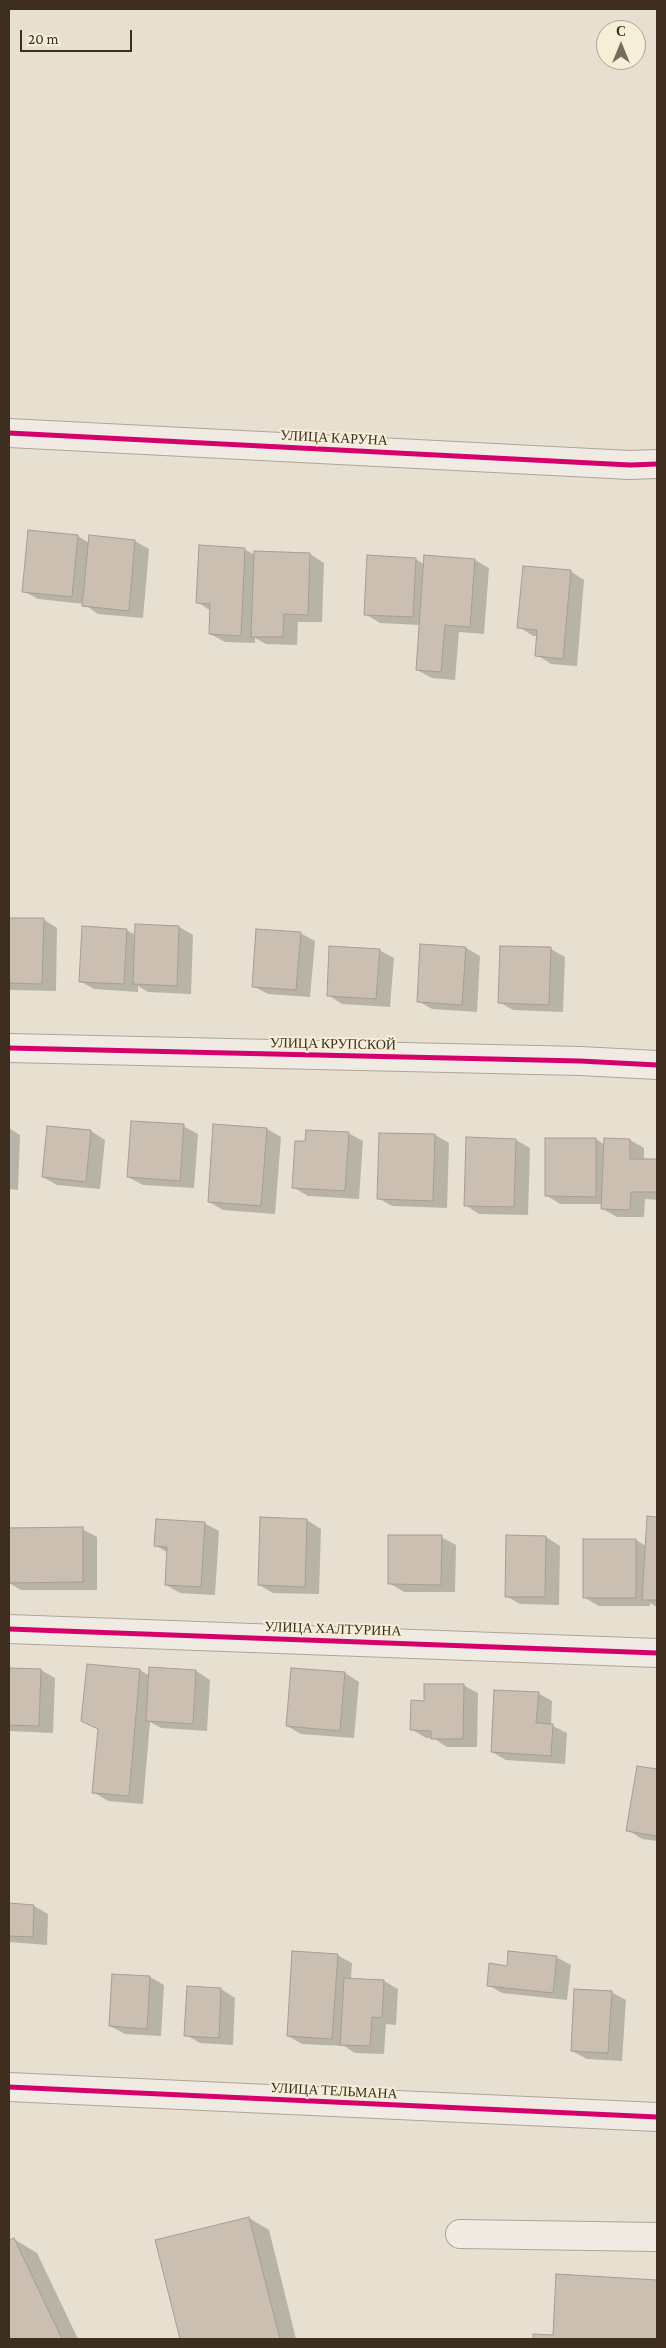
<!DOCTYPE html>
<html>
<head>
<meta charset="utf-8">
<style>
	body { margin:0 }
	#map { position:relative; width:666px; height:2348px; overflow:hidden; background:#e7e0d1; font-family:"Crimson Pro",serif }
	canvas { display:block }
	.frame { position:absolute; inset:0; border:10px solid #3d2e20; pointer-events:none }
	.north { position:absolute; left:596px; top:20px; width:50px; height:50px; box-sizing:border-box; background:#f7eed8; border:1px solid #ada18e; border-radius:50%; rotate:0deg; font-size:14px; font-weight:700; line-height:20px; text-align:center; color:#3d2e20 }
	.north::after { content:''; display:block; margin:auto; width:18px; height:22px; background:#786c5e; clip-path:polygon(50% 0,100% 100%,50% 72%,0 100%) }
	.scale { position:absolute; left:20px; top:30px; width:112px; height:22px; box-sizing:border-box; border:2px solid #3d2e20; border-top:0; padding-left:6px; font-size:15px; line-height:18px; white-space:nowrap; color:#3d2e20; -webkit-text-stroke:4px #f7eed8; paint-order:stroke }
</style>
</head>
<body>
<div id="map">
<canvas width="666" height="2348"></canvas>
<div class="frame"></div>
<div class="north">С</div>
<div class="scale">20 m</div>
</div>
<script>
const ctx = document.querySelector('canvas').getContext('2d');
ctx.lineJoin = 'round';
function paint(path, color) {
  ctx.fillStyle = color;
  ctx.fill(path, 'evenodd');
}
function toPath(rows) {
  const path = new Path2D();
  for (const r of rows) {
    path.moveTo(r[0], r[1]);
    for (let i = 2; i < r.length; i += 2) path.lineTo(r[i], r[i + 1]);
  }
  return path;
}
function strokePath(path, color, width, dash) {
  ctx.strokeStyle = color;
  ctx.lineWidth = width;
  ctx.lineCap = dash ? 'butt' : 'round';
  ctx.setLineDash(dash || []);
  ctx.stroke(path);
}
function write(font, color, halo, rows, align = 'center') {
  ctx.font = font + ' "Crimson Pro",serif';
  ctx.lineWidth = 4;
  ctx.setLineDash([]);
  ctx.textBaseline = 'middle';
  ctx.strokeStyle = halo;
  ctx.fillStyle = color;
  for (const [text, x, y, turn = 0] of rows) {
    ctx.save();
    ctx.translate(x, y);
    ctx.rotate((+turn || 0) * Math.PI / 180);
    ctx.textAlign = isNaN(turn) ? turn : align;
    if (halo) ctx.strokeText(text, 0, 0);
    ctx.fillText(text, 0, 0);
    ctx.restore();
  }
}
paint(toPath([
	[78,536,89,543,90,537,135,541,149,549,143,618,98,614,84,604,38,599,24,591],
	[244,549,255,555,255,553,310,554,324,563,322,622,298,622,297,645,266,644,255,638,255,643,225,642,210,634,211,611,197,602],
	[425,556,475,560,489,568,484,634,459,632,455,680,432,678,417,670,420,625,380,623,365,614,415,559,424,564],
	[570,571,584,580,577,666,551,664,537,655,538,636,533,636,519,627],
	[9,919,43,919,57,928,56,991,9,990],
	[179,927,193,935,191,994,148,992,138,986,138,992,94,989,80,981,126,930,136,935],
	[300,933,315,941,310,997,268,994,253,986],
	[501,947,551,949,565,957,563,1012,513,1010,499,1002],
	[466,948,480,956,477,1012,432,1009,418,1001],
	[379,950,394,958,390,1007,342,1004,328,995],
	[183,1126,198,1134,194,1188,143,1185,128,1177],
	[48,1127,91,1131,105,1140,100,1189,57,1185,43,1177],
	[9,1128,20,1135,18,1190,9,1189],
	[267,1129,281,1137,275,1214,223,1210,209,1202],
	[348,1133,363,1141,359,1199,308,1196,293,1187,307,1143],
	[435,1135,449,1143,447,1208,392,1206,378,1198],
	[596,1139,605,1145,605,1139,630,1140,644,1148,644,1160,657,1161,657,1200,645,1199,644,1217,617,1217,603,1209,603,1204,560,1204,546,1195],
	[516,1140,530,1148,528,1215,479,1214,465,1205],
	[648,1517,657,1518,657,1607,650,1603,650,1606,599,1606,585,1598,636,1540,646,1546],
	[261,1519,307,1520,321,1529,319,1594,273,1593,259,1585],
	[204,1523,219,1531,215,1595,180,1593,166,1585,168,1553,155,1545],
	[9,1529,82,1529,97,1537,97,1590,21,1590,9,1583],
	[441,1537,456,1545,455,1592,404,1592,389,1583],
	[507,1537,546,1537,560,1546,559,1605,520,1604,506,1596],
	[88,1665,140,1670,150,1676,196,1671,210,1680,207,1731,161,1728,150,1722,143,1804,108,1801,93,1792,100,1730],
	[292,1669,345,1673,359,1682,354,1738,301,1734,287,1726],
	[9,1670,41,1670,55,1678,53,1733,9,1731],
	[463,1685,478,1693,477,1747,447,1747,433,1738,426,1738,411,1729,425,1702],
	[538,1693,552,1701,551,1725,567,1733,565,1764,506,1760,492,1752],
	[638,1768,657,1771,657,1841,642,1839,628,1830],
	[9,1905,34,1906,48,1914,47,1945,9,1942],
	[337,1955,352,1963,351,1979,384,1981,398,1989,396,2025,386,2024,384,2054,355,2053,344,2046,302,2044,288,2036],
	[556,1957,571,1965,567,2000,502,1993,488,1985],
	[113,1975,150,1977,164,1985,161,2036,125,2034,110,2026],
	[189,1988,221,1989,235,1998,233,2045,200,2043,186,2035],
	[611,1992,626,2000,622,2061,587,2059,572,2051],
	[249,2218,269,2230,296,2339,181,2339,156,2241],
	[14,2239,37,2253,78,2339,9,2339,9,2241],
	[557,2276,657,2281,657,2339,534,2339,534,2336,554,2336]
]), '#0003');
const building = toPath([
	[28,530,78,535,72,597,22,592,28,530],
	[89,535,135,540,129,611,82,606,89,535],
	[199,545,245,548,241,636,209,634,210,604,196,603,199,545],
	[254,551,310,553,308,615,284,614,283,637,251,637,254,551],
	[367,555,416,558,413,617,364,615,367,555],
	[424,555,475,559,470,627,445,625,441,672,416,670,424,555],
	[523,566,571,570,563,659,535,656,537,630,517,628,523,566],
	[9,918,44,918,42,984,9,983,9,918],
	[135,924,179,926,177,986,133,984,135,924],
	[82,926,127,929,124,984,79,982,82,926],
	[256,929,301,932,296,990,252,987,256,929],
	[420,944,466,947,462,1005,417,1002,420,944],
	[329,946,380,949,376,999,327,996,329,946],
	[500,946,551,947,549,1005,498,1003,500,946],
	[131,1121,184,1124,180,1181,127,1177,131,1121],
	[213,1124,267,1128,261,1206,208,1202,213,1124],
	[47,1126,91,1130,86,1182,42,1177,47,1126],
	[306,1130,349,1132,345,1191,292,1188,295,1141,305,1141,306,1130],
	[379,1133,435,1134,433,1201,377,1199,379,1133],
	[466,1137,516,1139,514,1207,464,1206,466,1137],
	[545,1138,596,1138,596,1197,545,1196,545,1138],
	[604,1138,630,1139,630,1159,657,1159,657,1192,631,1192,630,1210,601,1209,604,1138],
	[647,1516,657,1517,657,1600,642,1600,647,1516],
	[260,1517,307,1519,305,1587,258,1585,260,1517],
	[156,1519,205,1522,201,1587,165,1585,167,1547,154,1546,156,1519],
	[83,1527,83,1582,9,1583,9,1528,83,1527],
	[388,1535,442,1535,441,1585,388,1584,388,1535],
	[506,1535,546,1536,545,1597,505,1597,506,1535],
	[583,1539,636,1539,636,1598,583,1598,583,1539],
	[87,1664,140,1669,129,1796,92,1793,98,1729,81,1721,87,1664],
	[149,1667,196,1670,193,1724,146,1721,149,1667],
	[9,1668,41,1669,39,1726,9,1725,9,1668],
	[291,1668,345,1672,340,1731,286,1726,291,1668],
	[424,1684,464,1684,463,1739,431,1739,431,1731,410,1730,411,1700,424,1701,424,1684],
	[494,1690,539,1692,536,1723,553,1724,551,1756,491,1752,494,1690],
	[637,1766,657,1769,657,1836,626,1831,637,1766],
	[9,1903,34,1905,33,1937,9,1936,9,1903],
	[292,1951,338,1954,332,2039,287,2036,292,1951],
	[508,1951,557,1956,553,1993,487,1986,489,1963,507,1966,508,1951],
	[112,1974,150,1976,147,2029,109,2026,112,1974],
	[344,1978,384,1980,382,2018,372,2017,370,2046,340,2045,344,1978],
	[187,1986,221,1988,219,2038,184,2036,187,1986],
	[574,1989,612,1991,608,2053,571,2051,574,1989],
	[249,2217,280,2339,180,2339,155,2240,249,2217],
	[14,2238,62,2339,9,2339,9,2240,14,2238],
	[556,2274,657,2280,657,2339,533,2339,533,2334,553,2335,556,2274]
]);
paint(building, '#cbbfb2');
strokePath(building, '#a89c90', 1);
const minor = toPath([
	[9,433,630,465,657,464],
	[9,1048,580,1061,657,1065],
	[9,1629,657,1653],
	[9,2087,657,2117],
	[460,2234,657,2237]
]);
strokePath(minor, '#ada599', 30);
strokePath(minor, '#efebe3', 28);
strokePath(toPath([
	[9,433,630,465,657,464],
	[9,1048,580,1061,657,1065],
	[9,1629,657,1653],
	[9,2087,657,2117]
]), '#d6006c', 5);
write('14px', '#3d2e20', '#f7eed8', [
	["УЛИЦА КАРУНА",334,438,3],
	["УЛИЦА КРУПСКОЙ",333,1044,1],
	["УЛИЦА ХАЛТУРИНА",333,1629,2],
	["УЛИЦА ТЕЛЬМАНА",334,2091,3]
]);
</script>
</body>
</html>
